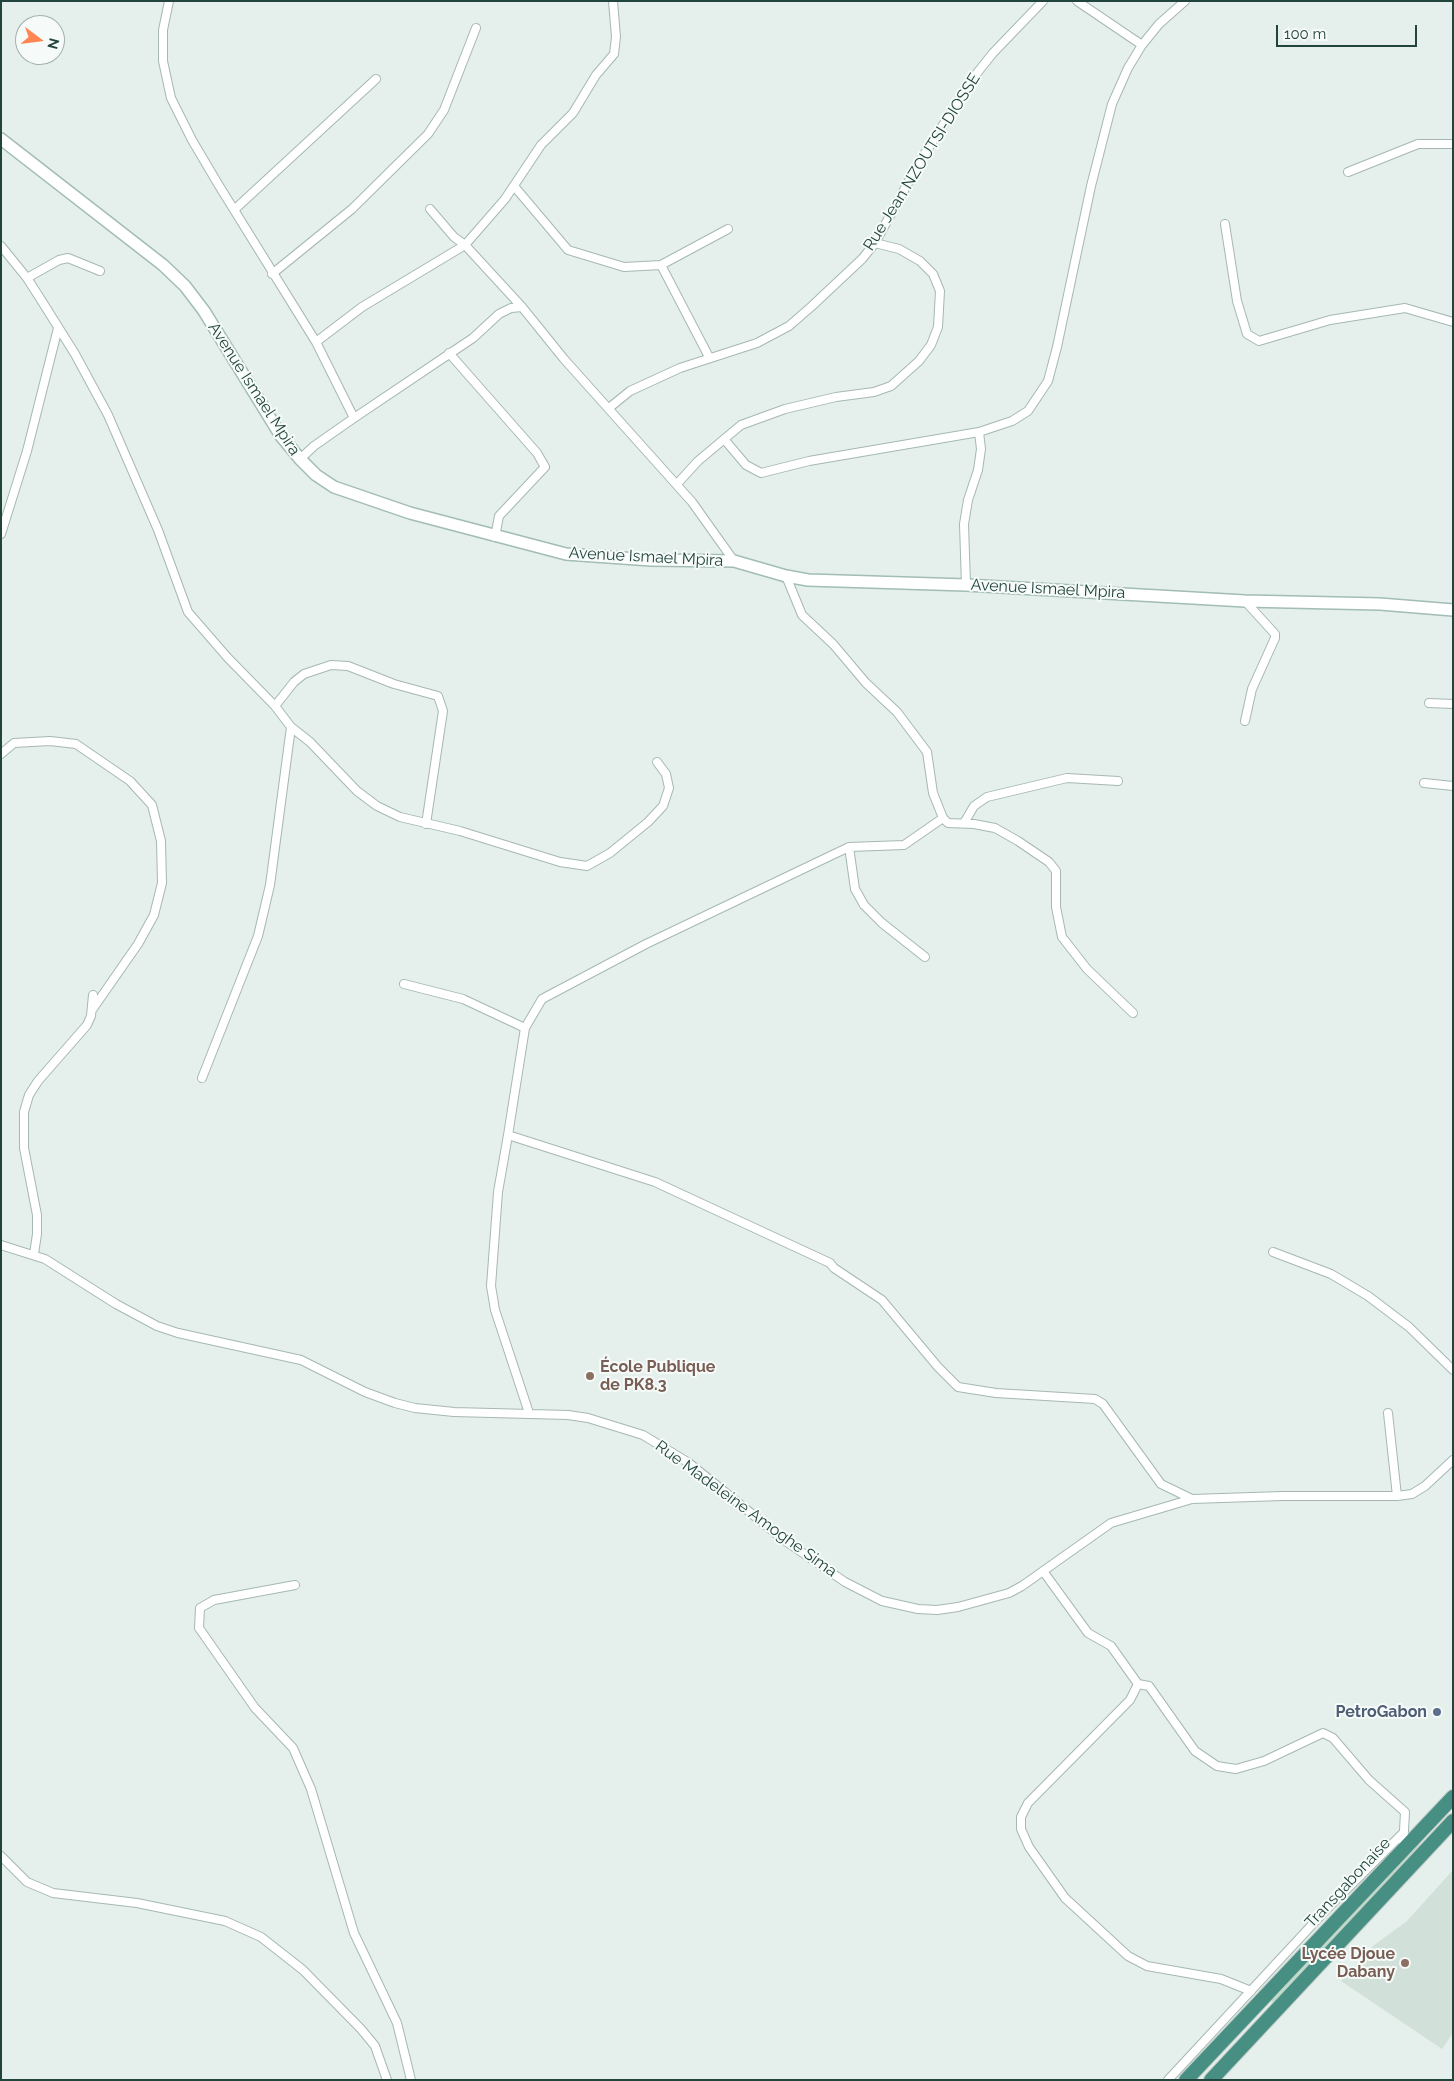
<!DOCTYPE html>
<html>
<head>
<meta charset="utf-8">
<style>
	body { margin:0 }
	#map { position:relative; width:1454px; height:2081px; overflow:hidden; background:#e5efeb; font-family:Raleway,sans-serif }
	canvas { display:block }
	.frame { position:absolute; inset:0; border:2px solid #21443c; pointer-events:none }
	.north { position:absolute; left:15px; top:15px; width:50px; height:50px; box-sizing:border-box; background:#f6fbf9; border:1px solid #a1b2ad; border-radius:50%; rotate:105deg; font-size:14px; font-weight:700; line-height:20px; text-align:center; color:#21443c }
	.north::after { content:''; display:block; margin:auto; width:18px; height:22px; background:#ff8653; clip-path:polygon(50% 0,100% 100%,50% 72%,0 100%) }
	.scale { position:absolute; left:1276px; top:25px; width:141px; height:22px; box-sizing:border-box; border:2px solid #21443c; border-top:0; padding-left:6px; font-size:15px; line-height:18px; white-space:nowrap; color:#21443c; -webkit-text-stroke:4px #f6fbf9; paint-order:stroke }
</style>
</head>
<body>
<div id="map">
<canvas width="1454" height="2081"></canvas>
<div class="frame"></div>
<div class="north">N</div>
<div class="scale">100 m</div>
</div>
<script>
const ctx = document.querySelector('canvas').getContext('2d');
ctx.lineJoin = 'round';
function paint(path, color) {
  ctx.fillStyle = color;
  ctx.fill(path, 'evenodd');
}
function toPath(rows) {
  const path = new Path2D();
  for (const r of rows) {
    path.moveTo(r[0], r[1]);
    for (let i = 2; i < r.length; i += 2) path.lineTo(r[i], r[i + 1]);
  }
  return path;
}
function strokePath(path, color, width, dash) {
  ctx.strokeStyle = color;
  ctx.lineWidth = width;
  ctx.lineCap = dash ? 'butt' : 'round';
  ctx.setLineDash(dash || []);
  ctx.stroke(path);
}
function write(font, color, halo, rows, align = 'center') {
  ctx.font = font + ' Raleway,sans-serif';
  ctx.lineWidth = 4;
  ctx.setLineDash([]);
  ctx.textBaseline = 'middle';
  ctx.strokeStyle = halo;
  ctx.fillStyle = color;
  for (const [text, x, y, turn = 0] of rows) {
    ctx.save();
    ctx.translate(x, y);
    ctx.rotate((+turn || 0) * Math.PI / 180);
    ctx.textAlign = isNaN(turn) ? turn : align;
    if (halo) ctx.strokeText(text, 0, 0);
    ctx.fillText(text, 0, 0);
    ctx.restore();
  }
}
paint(toPath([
	[1453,1870,1453,2033,1442,2049,1341,1981,1373,1946,1407,1921]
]), '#d2e0da');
paint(toPath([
	[1418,1843,1422,1846,1274,2003,1271,2001]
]), '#bbe3c8');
const minor = toPath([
	[169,1,163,30,163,61,171,98,192,140,218,184,316,342,354,418],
	[613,1,616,37,614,54,596,75,573,113,541,145,505,199,465,245,522,307,564,359,692,502,734,561],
	[1077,1,1142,45],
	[1348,172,1418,144,1453,144],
	[514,186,568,250,624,267,661,265,728,229],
	[234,210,376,79],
	[1225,224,1237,301,1247,334,1259,341,1330,320,1405,308,1453,322],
	[1,246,27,278,43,303,75,354,108,415,158,530,188,612,228,658,275,706,291,727,270,885,258,936,202,1078],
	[661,265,709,357],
	[272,274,352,209,428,134,444,110,476,28],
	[27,278,59,260,68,258,100,271],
	[316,342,362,307,465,245,454,237,430,209],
	[449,353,537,453,545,467,499,516,495,537],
	[609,408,630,391,680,368,757,343,789,326,812,306,862,259,875,243,920,161,973,78,993,53,1043,1],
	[724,439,746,465,761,473,809,461,979,432,1012,421,1028,411,1048,381,1057,347,1091,186,1112,104,1128,68,1142,45,1159,24,1185,1],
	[300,459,314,446,354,418,473,338,499,314,511,308,522,307],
	[677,484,698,461,741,425,785,409,836,397,874,392,891,386,919,361,931,345,938,327,940,291,933,274,920,261,899,249,875,243],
	[1,534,27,451,58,328],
	[786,576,802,615,833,644,866,683,897,712,927,752,933,793,943,818,948,823,974,824,995,828,1018,841,1049,862,1056,871,1056,907,1062,937,1087,969,1133,1013],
	[966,585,964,524,968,500,978,470,981,449,979,432],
	[1245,601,1275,634,1275,638,1252,689,1245,721],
	[1429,703,1453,704],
	[275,706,294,682,304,674,331,665,348,666,394,684,438,696,443,711,426,824],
	[291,727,310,742,357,791,377,806,400,817,460,831,560,862,587,866,610,853,648,822,663,806,669,788,666,774,657,762],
	[1,754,14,743,50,741,76,744,130,781,152,805,161,841,162,883,154,915,138,944,92,1010],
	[1424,783,1453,786],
	[943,818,904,845,849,847,646,944,542,999,525,1028,508,1135,655,1182,830,1263,834,1268,882,1300,938,1367,958,1387,996,1393,1095,1399,1103,1404,1161,1484,1192,1499],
	[964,823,974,806,987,797,1067,778,1118,781],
	[849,847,855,889,864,905,882,923,925,957],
	[404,984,463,999,525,1028],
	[508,1135,498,1192,491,1286,495,1310,529,1413],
	[1,1245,45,1259,116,1304,157,1326,178,1333,301,1360,365,1392,395,1403,415,1408,454,1412,568,1415,588,1418,643,1435,689,1463,784,1540,845,1582,882,1601,918,1609,937,1610,958,1607,1009,1593,1022,1586,1111,1523,1192,1499,1282,1496,1397,1496,1412,1494,1425,1486,1453,1460],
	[1273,1252,1331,1274,1368,1296,1409,1327,1453,1370],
	[34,1254,37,1234,37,1215,24,1148,24,1112,29,1095,38,1081,87,1025,91,1016,93,995],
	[1388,1413,1397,1496],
	[1043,1571,1088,1633,1111,1646,1138,1684],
	[295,1585,214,1600,200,1608,199,1628,255,1708,293,1748,311,1789,354,1933,397,2023,411,2080],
	[1,1856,27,1882,53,1893,137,1903,225,1921,261,1937,303,1970,361,2029,375,2046,387,2080],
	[1251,1991,1221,1979,1147,1966,1128,1956,1065,1898,1029,1847,1021,1829,1021,1817,1028,1803,1130,1700,1138,1684,1149,1686,1195,1751,1217,1766,1236,1769,1264,1761,1323,1733,1333,1738,1369,1780,1405,1812,1403,1849],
	[1168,2080,1323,1913,1402,1834]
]);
const secondary = toPath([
	[1,139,163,265,185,286,204,311,281,436,300,459,316,475,334,487,410,513,566,554,651,560,734,561,786,576,808,580,966,585,1245,601,1380,604,1453,610]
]);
const trunk = toPath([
	[1186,2080,1453,1797],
	[1211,2080,1453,1821]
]);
strokePath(minor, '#a6b8b3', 10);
strokePath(secondary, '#a1bdb4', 14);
strokePath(trunk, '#c1cbc8', 16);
strokePath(minor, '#fff', 8);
strokePath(secondary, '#fff', 11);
strokePath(trunk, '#468f82', 14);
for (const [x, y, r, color] of [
	[590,1376,5,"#8d6e63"],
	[1437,1712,5,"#5c6f8a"],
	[1405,1963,5,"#8d6e63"]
]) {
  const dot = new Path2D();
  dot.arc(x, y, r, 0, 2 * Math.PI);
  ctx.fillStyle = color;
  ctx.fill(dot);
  strokePath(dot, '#f6fbf9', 2);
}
write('16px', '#21443c', '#f6fbf9', [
	["Rue Jean NZOUTSI-DIOSSE",922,162,-58],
	["Avenue Ismael Mpira",254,389,57],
	["Avenue Ismael Mpira",646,557,3],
	["Avenue Ismael Mpira",1048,589,3],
	["Rue Madeleine Amoghe Sima",746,1509,36],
	["Transgabonaise",1348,1883,-47]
]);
write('bold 16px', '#785e54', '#f6fbf9', [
	["École Publique",600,1367],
	["de PK8.3",600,1385],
	["Lycée Djoue",1395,1954,"right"],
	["Dabany",1395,1972,"right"]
], 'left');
write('bold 16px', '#4e5e75', '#f6fbf9', [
	["PetroGabon",1427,1712]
], 'right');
</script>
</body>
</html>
